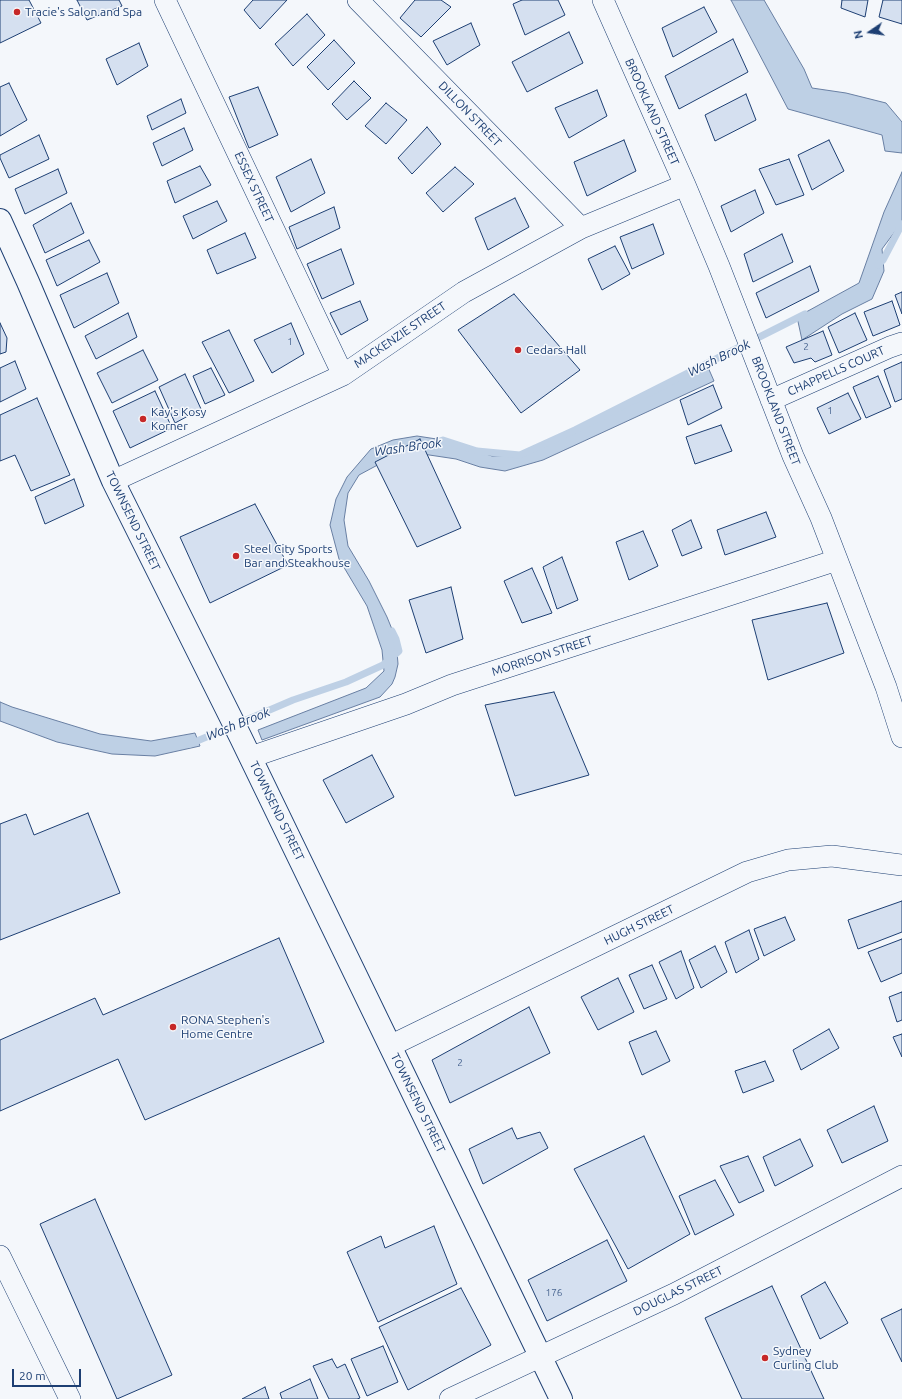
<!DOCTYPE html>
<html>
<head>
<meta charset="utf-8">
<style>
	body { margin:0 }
	#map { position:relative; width:902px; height:1399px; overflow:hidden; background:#f4f7fb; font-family:Ubuntu,sans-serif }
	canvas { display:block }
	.north { position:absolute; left:850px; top:12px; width:40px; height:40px; -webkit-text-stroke:3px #f4f7fb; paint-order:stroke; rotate:257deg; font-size:11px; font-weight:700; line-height:16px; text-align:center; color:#1d3f73 }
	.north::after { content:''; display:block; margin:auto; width:14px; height:18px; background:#1d3f73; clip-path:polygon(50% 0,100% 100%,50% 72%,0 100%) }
	.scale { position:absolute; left:12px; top:1369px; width:69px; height:18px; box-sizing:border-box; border:2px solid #1d3f73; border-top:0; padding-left:5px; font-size:12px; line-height:14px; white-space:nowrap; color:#1d3f73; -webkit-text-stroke:3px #f4f7fb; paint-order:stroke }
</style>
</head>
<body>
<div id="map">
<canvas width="902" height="1399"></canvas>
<div class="north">N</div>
<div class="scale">20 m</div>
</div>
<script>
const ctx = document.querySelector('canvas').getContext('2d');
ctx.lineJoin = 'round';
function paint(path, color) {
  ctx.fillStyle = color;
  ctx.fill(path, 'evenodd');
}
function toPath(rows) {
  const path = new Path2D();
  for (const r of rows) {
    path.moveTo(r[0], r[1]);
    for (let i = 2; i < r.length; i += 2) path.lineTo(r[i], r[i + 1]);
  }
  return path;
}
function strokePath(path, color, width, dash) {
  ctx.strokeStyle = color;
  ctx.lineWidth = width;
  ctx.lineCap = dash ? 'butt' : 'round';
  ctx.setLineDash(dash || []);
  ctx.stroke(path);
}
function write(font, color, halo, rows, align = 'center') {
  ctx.font = font + ' Ubuntu,sans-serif';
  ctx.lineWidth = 3;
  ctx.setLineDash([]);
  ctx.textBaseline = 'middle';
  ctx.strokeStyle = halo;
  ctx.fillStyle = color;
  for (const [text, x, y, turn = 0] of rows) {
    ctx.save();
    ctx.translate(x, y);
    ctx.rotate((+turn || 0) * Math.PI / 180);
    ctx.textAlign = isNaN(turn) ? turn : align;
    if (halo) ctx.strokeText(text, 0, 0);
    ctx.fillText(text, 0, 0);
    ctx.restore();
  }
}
const water = toPath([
	[731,0,764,0,804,69,812,88,846,93,886,103,902,122,902,153,885,151,882,135,788,109,731,0],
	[902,172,902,222,882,249,884,271,872,299,842,314,802,340,797,317,859,283,884,212,902,172],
	[707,365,714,381,543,460,505,471,480,467,456,459,416,453,385,461,359,475,348,493,344,520,348,546,369,581,387,617,396,639,398,664,395,677,392,684,380,697,262,740,258,730,366,688,384,671,382,650,367,606,339,559,330,525,336,499,347,477,371,449,393,440,417,436,443,440,492,456,520,455,562,436,707,365],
	[0,702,12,707,100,734,151,741,195,733,200,746,155,756,112,754,57,742,0,721,0,702]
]);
paint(water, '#bed0e5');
strokePath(water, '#687fa3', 1);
strokePath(toPath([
	[878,265,883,260,902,224],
	[437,442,443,440,477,451,520,455,575,430,805,314],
	[190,744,293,700,346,682,383,665,399,651,396,639,392,631]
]), '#bed0e5', 7);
const building = toPath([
	[0,0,29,0,41,23,0,43,0,0],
	[77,0,119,0,122,6,87,20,77,0],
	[253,0,287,0,260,29,244,10,253,0],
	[415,0,441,0,451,7,421,37,400,18,415,0],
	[522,0,558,0,565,15,525,35,513,4,522,0],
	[842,0,868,0,865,17,841,8,842,0],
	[883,0,902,0,902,24,879,17,883,0],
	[704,7,717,32,673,57,662,28,704,7],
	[307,14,325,35,293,66,275,44,307,14],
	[471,23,480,45,447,65,433,41,471,23],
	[569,32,583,63,527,92,512,62,569,32],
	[733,39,748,72,679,109,665,76,733,39],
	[334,40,355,63,328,90,307,67,334,40],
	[139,43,148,66,117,85,106,59,139,43],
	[354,81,371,98,347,120,332,104,354,81],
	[9,83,27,120,0,136,0,87,9,83],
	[258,87,278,135,249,148,229,97,258,87],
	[597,90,607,116,569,138,555,108,597,90],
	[746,94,756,120,715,141,705,115,746,94],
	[181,99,186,113,152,130,147,116,181,99],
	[386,103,407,120,386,144,365,126,386,103],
	[427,127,441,144,412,174,398,158,427,127],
	[184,128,193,150,162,166,153,143,184,128],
	[39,135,49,159,9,178,0,158,0,155,39,135],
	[624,140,636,171,587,196,574,162,624,140],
	[829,140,844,171,812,190,798,155,829,140],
	[311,159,325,193,291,212,276,177,311,159],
	[789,159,804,195,776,205,759,169,789,159],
	[200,166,211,185,175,203,167,181,200,166],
	[455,167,474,184,443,212,426,193,455,167],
	[58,169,67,193,25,214,15,189,58,169],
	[755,190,764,213,731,232,721,206,755,190],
	[515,198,529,227,488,250,475,218,515,198],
	[217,201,227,221,193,239,183,216,217,201],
	[71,203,84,233,45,253,33,225,71,203],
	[334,207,340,228,297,249,289,227,334,207],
	[653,224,664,254,632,269,620,237,653,224],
	[245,233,256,258,217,274,207,250,245,233],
	[782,234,793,262,753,282,744,254,782,234],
	[89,240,100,262,57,286,46,260,89,240],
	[615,246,630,274,602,290,588,259,615,246],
	[341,249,354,284,322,299,307,264,341,249],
	[810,266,819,291,766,318,756,293,810,266],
	[107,273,119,303,74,328,60,295,107,273],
	[902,292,902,314,895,295,902,292],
	[514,294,580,370,521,413,458,330,514,294],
	[360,301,368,320,341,335,330,313,360,301],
	[892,301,900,325,873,336,864,312,892,301],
	[128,313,137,337,96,359,85,336,128,313],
	[855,313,867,340,839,353,828,327,855,313],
	[0,323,7,338,6,352,0,354,0,323],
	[291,323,304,354,272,373,254,340,291,323],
	[229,330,254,381,229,393,202,342,229,330],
	[823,331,832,355,815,362,811,358,794,363,786,347,823,331],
	[143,350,158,380,112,403,97,373,143,350],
	[15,361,26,389,0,402,0,368,15,361],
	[902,362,902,399,895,402,884,370,902,362],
	[211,368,225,395,205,404,193,376,211,368],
	[185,374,201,409,175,423,159,387,185,374],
	[878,376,891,407,866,418,853,387,878,376],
	[713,385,722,408,688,425,680,400,713,385],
	[155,391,172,428,130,448,113,411,155,391],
	[848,393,861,419,829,434,817,408,848,393],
	[37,398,70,475,31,491,15,455,0,461,0,415,37,398],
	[721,425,732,451,695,464,686,437,721,425],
	[420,439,461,528,417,547,375,462,420,439],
	[74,479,84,506,45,524,35,497,74,479],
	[255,504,288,565,210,603,180,537,255,504],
	[766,512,776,537,725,555,717,530,766,512],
	[691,520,702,548,682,556,672,530,691,520],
	[643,531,658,566,629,580,616,542,643,531],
	[562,557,578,600,557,609,543,567,562,557],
	[532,568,552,613,522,623,504,581,532,568],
	[451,587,463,639,426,653,409,600,451,587],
	[827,603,844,653,768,680,752,620,827,603],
	[554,692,589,775,515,796,485,705,554,692],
	[372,755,394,797,346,823,323,780,372,755],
	[88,813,120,893,0,940,0,824,26,814,34,835,88,813],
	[902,901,902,932,858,949,848,920,902,901],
	[785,917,795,940,764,956,754,929,785,917],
	[749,930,759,959,736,973,725,942,749,930],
	[279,938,324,1042,145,1120,118,1059,0,1111,0,1040,95,998,103,1015,279,938],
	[902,939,902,973,881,982,868,952,902,939],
	[715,946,727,972,701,988,689,960,715,946],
	[681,951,694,988,676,999,659,962,681,951],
	[652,965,667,999,644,1009,629,975,652,965],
	[618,978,634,1012,598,1030,581,997,618,978],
	[902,992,902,1020,897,1022,889,997,902,992],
	[529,1007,550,1053,450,1103,432,1060,529,1007],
	[829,1029,839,1048,801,1070,793,1050,829,1029],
	[656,1031,670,1061,642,1075,629,1042,656,1031],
	[902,1034,902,1057,893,1037,902,1034],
	[765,1061,774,1081,743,1093,735,1071,765,1061],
	[874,1106,888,1141,842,1163,827,1130,874,1106],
	[512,1128,517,1139,540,1132,548,1148,483,1184,469,1149,512,1128],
	[644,1136,690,1234,628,1269,574,1169,644,1136],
	[800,1139,813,1166,775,1186,763,1157,800,1139],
	[748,1156,764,1191,739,1203,720,1166,748,1156],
	[715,1180,734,1215,695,1235,679,1196,715,1180],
	[95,1199,172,1375,117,1399,40,1224,95,1199],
	[434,1226,457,1284,378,1322,347,1252,381,1236,385,1248,434,1226],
	[607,1240,627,1281,547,1321,528,1280,607,1240],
	[825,1282,848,1323,820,1339,801,1296,825,1282],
	[772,1286,824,1399,742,1399,705,1318,772,1286],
	[461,1288,491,1345,408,1390,379,1327,461,1288],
	[902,1309,902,1362,881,1319,902,1309],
	[383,1346,398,1382,367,1396,351,1359,383,1346],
	[332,1359,337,1368,345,1364,360,1398,357,1399,329,1399,313,1366,332,1359],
	[310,1379,318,1399,282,1399,280,1393,310,1379],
	[265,1387,269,1399,242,1399,265,1387]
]);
paint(building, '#d5e0f0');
strokePath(building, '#1d3f73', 1);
const street = toPath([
	[165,0,343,375],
	[358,0,581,228],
	[603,0,685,185,719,266,793,456,821,518,886,687,902,737],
	[771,400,890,347,902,343],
	[113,481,343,375,464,292,581,228,685,185],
	[251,757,406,704,452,685,837,560],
	[390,1046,747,872,788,860,832,856,902,865],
	[0,1256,70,1399],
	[450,1399,674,1294,902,1176]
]);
const secondary = toPath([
	[0,220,28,282,113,481,241,738,561,1399]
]);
strokePath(street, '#1d3f73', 22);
strokePath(secondary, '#1d3f73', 24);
strokePath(street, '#f4f7fb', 21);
strokePath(secondary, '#f4f7fb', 22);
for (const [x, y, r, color] of [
	[17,12,4,"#c62828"],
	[518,350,4,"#c62828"],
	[143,419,4,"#c62828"],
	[236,556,4,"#c62828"],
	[173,1027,4,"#c62828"],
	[765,1358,4,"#c62828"]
]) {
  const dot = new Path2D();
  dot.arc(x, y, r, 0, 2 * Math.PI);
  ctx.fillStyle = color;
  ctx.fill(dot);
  strokePath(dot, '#f4f7fb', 1.5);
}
write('10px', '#4b6792', null, [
	["1",290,342],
	["2",806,347],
	["1",830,411],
	["2",460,1063],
	["176",554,1293]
]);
write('12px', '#1d3f73', '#f4f7fb', [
	["Tracie's Salon and Spa",25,12],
	["Cedars Hall",526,350],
	["Kay's Kosy",151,412],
	["Korner",151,426],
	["Steel City Sports",244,549],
	["Bar and Steakhouse",244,563],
	["RONA Stephen's",181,1020],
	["Home Centre",181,1034],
	["Sydney",773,1351],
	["Curling Club",773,1365]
], 'left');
write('12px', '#1d3f73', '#f4f7fb', [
	["BROOKLAND STREET",652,112,66],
	["DILLON STREET",470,114,46],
	["ESSEX STREET",254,187,65],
	["MACKENZIE STREET",400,335,-34],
	["CHAPPELLS COURT",836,371,-24],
	["BROOKLAND STREET",776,411,69],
	["TOWNSEND STREET",133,521,64],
	["MORRISON STREET",542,656,-18],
	["TOWNSEND STREET",277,811,64],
	["HUGH STREET",639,925,-26],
	["TOWNSEND STREET",418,1103,64],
	["DOUGLAS STREET",678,1291,-26]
]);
write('italic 13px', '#1d3f73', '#f4f7fb', [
	["Wash Brook",719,358,-26],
	["Wash Brook",408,447,-8],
	["Wash Brook",238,724,-22]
]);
</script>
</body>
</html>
